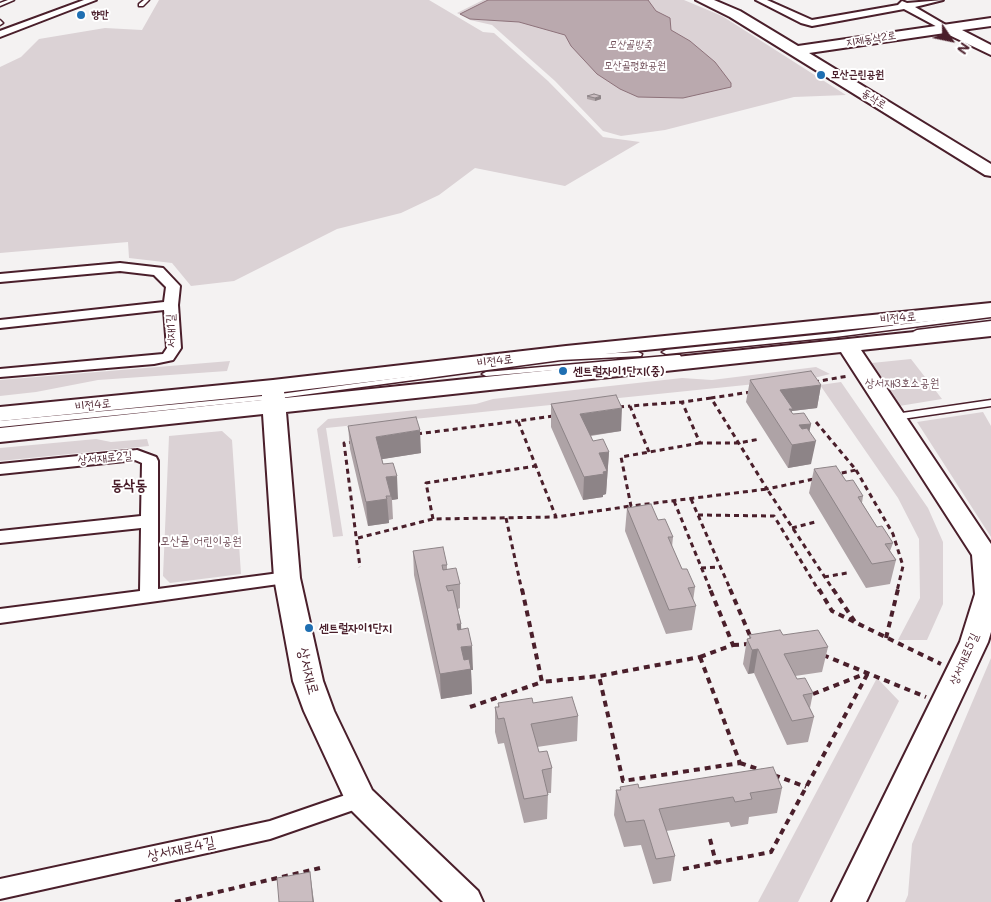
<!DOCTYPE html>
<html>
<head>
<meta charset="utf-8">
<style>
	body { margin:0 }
	#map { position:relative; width:991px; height:902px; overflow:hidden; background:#f4f2f2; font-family:Mali,sans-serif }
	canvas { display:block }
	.north { position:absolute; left:926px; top:15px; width:50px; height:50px; -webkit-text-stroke:4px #fff; paint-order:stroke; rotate:124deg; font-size:14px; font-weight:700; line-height:20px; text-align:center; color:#4a1f2b }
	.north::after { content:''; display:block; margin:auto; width:18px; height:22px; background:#4a1f2b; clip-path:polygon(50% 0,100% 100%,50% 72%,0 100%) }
</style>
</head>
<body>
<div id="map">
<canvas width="991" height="902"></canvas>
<div class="north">N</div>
</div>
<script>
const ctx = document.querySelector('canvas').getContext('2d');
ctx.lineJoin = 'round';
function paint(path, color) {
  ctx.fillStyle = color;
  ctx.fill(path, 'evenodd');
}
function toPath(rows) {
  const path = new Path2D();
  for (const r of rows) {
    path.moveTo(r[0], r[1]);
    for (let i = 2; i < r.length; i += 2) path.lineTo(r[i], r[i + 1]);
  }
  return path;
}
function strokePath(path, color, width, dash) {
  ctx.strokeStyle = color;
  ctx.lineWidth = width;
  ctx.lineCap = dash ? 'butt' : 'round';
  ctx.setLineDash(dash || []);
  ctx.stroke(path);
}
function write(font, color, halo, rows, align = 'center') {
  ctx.font = font + ' Mali,"Poor Story",sans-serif';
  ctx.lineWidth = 4;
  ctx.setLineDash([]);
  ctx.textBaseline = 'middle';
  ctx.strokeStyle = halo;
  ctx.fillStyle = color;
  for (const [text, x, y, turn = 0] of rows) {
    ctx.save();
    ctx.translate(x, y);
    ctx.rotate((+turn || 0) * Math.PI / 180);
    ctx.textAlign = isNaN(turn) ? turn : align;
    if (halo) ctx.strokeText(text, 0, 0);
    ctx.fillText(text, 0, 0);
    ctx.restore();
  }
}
paint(toPath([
	[159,0,429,0,483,32,494,33,548,81,603,137,640,142,565,186,475,168,439,195,401,213,337,229,234,281,191,286,172,263,129,258,128,242,0,253,0,67,21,57,39,39,105,28,142,30],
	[483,0,684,0,722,16,846,95,794,97,665,130,621,136,603,131,555,81,492,25,470,20,457,13],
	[911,359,942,399,893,407,862,364],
	[230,361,227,371,98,380,36,392,0,396,0,380],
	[816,367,830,374,814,378,326,428,343,536,333,537,317,429,328,419,476,404,493,399,682,378,712,380],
	[841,382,928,508,943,542,943,604,927,640,898,640,920,598,919,539,898,498,820,385],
	[983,412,991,426,991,537,917,422],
	[222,431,232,440,241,574,170,583,163,576,169,436],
	[96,439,111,442,147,439,149,446,0,461,0,448],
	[991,658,991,902,905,902,908,895,912,844],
	[877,678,899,701,798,902,758,902]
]), '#dbd2d5');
const water = toPath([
	[488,0,648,0,656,11,670,18,671,30,690,41,715,62,731,83,731,87,683,98,638,97,620,89,597,74,571,46,565,35,519,22,470,19,460,14,488,0]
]);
paint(water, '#baa9ae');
strokePath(water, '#8d727a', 1);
const lane = toPath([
	[8,0,14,0,0,6,0,3,8,0],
	[144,0,149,0,143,6,139,6,139,4,144,0],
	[0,20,3,23,0,25,0,20],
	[991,313,991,317,835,337,666,354,662,352,666,350,835,333,991,313],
	[991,321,991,325,917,334,913,332,917,330,991,321],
	[638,352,642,354,641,356,561,360,273,399,0,427,0,421,273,395,552,357,556,356,638,352],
	[677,355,680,355,681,357,680,359,486,376,482,374,486,372,677,355],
	[991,400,991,406,895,420,891,417,895,414,991,400]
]);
const street = toPath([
	[84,0,96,0,0,37,0,31,84,0],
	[756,0,767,0,812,20,898,5,902,1,907,3,943,0,915,7,951,28,943,30,904,9,812,26,801,23,756,0],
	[120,263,163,268,180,286,178,305,181,348,173,360,154,364,0,377,0,369,163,354,167,348,164,310,0,328,0,320,164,302,166,287,154,275,120,271,0,282,0,274,120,263],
	[137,450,156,457,158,461,158,589,287,572,293,574,296,578,293,582,0,623,0,609,140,591,141,528,0,543,0,531,141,516,142,463,135,460,0,474,0,464,137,450],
	[360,790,368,793,371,799,368,805,270,839,0,899,0,879,270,821,360,790]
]);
const secondary = toPath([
	[696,0,714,0,740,11,798,46,991,18,991,26,962,30,991,45,991,55,945,33,809,53,991,164,991,176,985,175,730,17,696,0],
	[991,303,991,315,566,358,284,392,285,398,991,324,991,336,861,350,991,544,991,632,988,642,866,902,832,902,960,642,975,594,972,555,841,352,286,412,300,578,323,681,334,711,372,790,478,891,483,902,443,902,349,808,304,711,293,681,274,578,263,414,0,442,0,428,262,400,262,395,0,421,0,407,273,380,566,346,991,303]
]);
strokePath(lane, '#4a1f2b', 3);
strokePath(street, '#4a1f2b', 4);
strokePath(secondary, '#4a1f2b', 4);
strokePath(toPath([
	[814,382,848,376],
	[751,392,711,398,767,489,814,479],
	[711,398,682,402,700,443,739,443,760,439],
	[619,407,630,406],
	[553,416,518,421,556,517,631,506],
	[816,422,856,470,837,474],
	[417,434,518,421],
	[354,442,344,443,360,567],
	[700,443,621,457,631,506,767,489,834,591],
	[649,452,630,406,682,402],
	[856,470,893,534,903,566,897,591],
	[691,499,731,591],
	[674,501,711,591],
	[698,515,774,516,819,591],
	[506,518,522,591],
	[433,519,426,483,536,466],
	[792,528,815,522],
	[358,538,433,519,556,517],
	[701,568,720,567],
	[824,577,847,573]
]), '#4a1f2b', 3, [5, 4]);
strokePath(toPath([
	[522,589,542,682,599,676],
	[730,589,751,638],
	[819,589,832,611,941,664],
	[833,589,855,622],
	[886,638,898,589],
	[733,645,750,644],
	[823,655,926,697],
	[700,657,733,645,710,589],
	[700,657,740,763,623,781,599,676,700,657],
	[813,694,867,673],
	[470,707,542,682],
	[740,763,761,770],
	[774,775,806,787],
	[710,839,716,863],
	[683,869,771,852,868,673],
	[175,902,320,868]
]), '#4a1f2b', 4, [6, 5]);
paint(lane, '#fff');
paint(street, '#fff');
paint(secondary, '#fff');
paint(toPath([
	[587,96,601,99,595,101,587,99],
	[750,380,821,385,817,408,792,411,792,414,811,424,809,432,811,464,788,468,746,402],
	[551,404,621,431,591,436,593,441,609,452,606,494,603,495,603,497,583,500,551,427],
	[348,426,421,453,382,459,383,464,398,499,392,500,393,519,389,520,389,523,368,526,350,449],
	[814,469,863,496,862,503,877,527,893,543,890,551,896,560,890,584,866,588,809,493],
	[627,508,658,520,673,537,672,547,682,569,695,587,693,601,696,606,692,630,666,634,625,531],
	[413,551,447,565,447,570,460,584,460,608,458,609,461,624,461,629,473,670,471,670,472,694,441,699,414,575],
	[749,635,783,635,828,647,822,672,795,676,797,679,813,693,810,708,814,717,808,742,787,745,754,673,748,674,743,664,747,639,749,639],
	[498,703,533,703,578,716,577,741,537,747,539,752,552,768,551,793,548,793,547,819,524,823,504,743,498,744,495,732,495,707,498,707],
	[620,787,639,788,782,788,777,813,749,817,748,824,731,827,729,822,666,831,675,856,671,881,653,884,641,845,624,847,614,815,616,790,620,790]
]), '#aea3a6');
paint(toPath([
	[601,96,601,99,595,101,595,98],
	[821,385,817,408,792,411,789,432,780,390],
	[622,408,621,431,579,437,580,414],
	[811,424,807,442,816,441,811,464,788,468,792,445,799,425],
	[420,430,421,453,377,460,376,437],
	[609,452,606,494,603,495,603,497,583,500,584,477,599,453],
	[397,476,398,499,392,500,391,496,386,477],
	[387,499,389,523,368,526,366,502],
	[457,624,461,624,462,647,472,646,473,670,471,670,472,694,441,699,440,674],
	[758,649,754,673,748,674,752,650],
	[310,872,314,902,313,902]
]), '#8d8487');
const building = toPath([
	[594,94,601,96,595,98,587,96,594,94],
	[811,371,821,385,780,390,793,409,789,409,793,414,804,413,811,424,799,425,802,429,807,428,816,441,792,445,750,380,811,371],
	[616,395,622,408,580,414,593,441,603,439,609,452,599,453,607,471,603,472,604,474,584,477,551,404,616,395],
	[416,417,420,430,376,437,383,464,393,463,397,476,386,477,391,496,386,496,387,499,366,502,348,426,416,417],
	[836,466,846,481,853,480,863,496,858,497,877,527,882,526,893,543,885,544,896,560,872,564,814,469,836,466],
	[651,504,658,520,665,519,673,537,668,537,682,569,687,569,695,587,688,588,696,606,669,610,627,508,651,504],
	[443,547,447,565,442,565,443,570,456,568,460,584,446,586,448,591,453,590,461,624,457,624,458,630,468,628,472,646,461,647,464,660,469,659,471,669,440,674,413,551,443,547],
	[780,630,783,635,818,630,828,647,784,654,797,679,805,678,813,693,803,695,814,717,792,721,758,649,752,650,747,639,751,638,749,635,780,630],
	[572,697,578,716,531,724,539,752,547,751,552,768,542,770,548,795,524,799,504,718,498,719,495,707,499,707,498,703,532,698,533,703,572,697],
	[773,767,782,788,750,793,752,799,735,802,733,797,659,809,675,856,656,859,644,820,626,822,616,790,621,790,620,787,638,784,639,788,773,767],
	[310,872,313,902,279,902,277,878,310,872]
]);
paint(building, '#cabdc1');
strokePath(building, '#8d8487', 1);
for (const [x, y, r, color] of [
	[81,15,5,"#1f6fb2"],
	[821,75,5,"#1f6fb2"],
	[563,371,5,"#1f6fb2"],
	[309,628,5,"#1f6fb2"]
]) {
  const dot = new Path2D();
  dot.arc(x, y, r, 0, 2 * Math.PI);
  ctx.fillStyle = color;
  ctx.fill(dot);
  strokePath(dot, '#fff', 2);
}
write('bold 11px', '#4a1f2b', '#fff', [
	["향만",91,15],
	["모산근린공원",831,75]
], 'left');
write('11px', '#4a1f2b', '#fff', [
	["지제동삭2로",871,39,-9],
	["동삭로",874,99,32]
]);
write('italic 11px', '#714f59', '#fff', [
	["모산골방죽",630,45]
]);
write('11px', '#6e4c56', '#fff', [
	["모산골평화공원",635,66]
]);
write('12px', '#4a1f2b', '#fff', [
	["비전4로",898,318,-5],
	["서재1길",171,331,-91],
	["비전4로",495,361,-7],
	["비전4로",93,405,-6],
	["상서재로2길",105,458,-5],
	["상서재로5길",964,659,-66]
]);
write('bold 12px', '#4a1f2b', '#fff', [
	["센트럴자이1단지(중)",573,371],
	["센트럴자이1단지",319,628]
], 'left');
write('12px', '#6e4c56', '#fff', [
	["상서재3호소공원",902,383],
	["모산골 어린이공원",201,541]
]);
write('bold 15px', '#4a1f2b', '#fff', [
	["동삭동",129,485]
]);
write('15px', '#4a1f2b', '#fff', [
	["상서재로",308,671,76],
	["상서재로4길",181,849,-12]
]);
</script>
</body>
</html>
